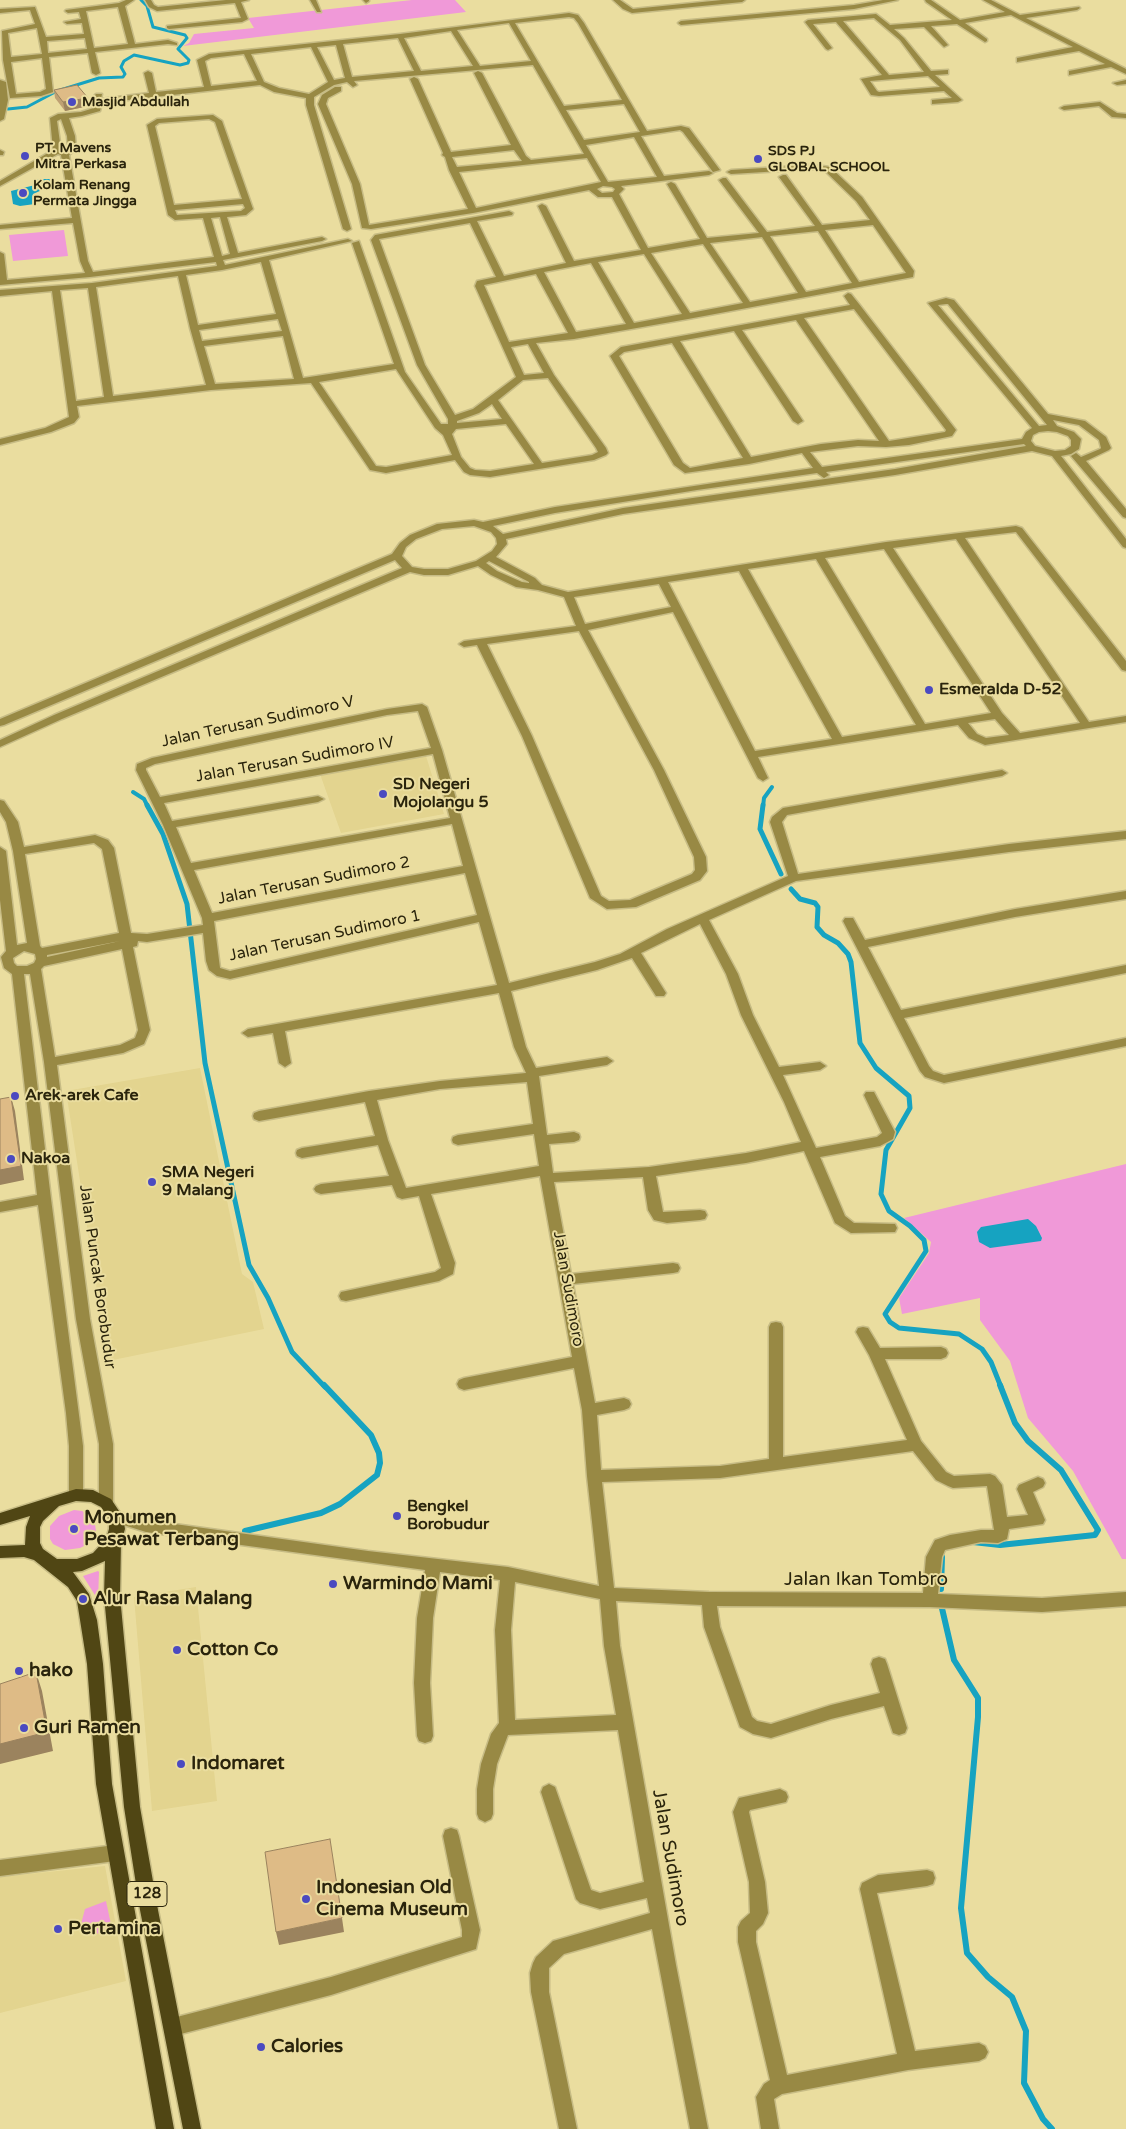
<!DOCTYPE html>
<html>
<head>
<meta charset="utf-8">
<style>
	body { margin:0 }
	canvas { display:block; background:#eadd9f }
</style>
</head>
<body>
<canvas width="1126" height="2129"></canvas>
<script>
const ctx = document.querySelector('canvas').getContext('2d');
ctx.lineJoin = 'round';
function paint(path, color) {
  ctx.fillStyle = color;
  ctx.fill(path, 'evenodd');
}
function toPath(rows) {
  const path = new Path2D();
  for (const r of rows) {
    path.moveTo(r[0], r[1]);
    for (let i = 2; i < r.length; i += 2) path.lineTo(r[i], r[i + 1]);
  }
  return path;
}
function strokePath(path, color, width, dash) {
  ctx.strokeStyle = color;
  ctx.lineWidth = width;
  ctx.lineCap = dash ? 'butt' : 'round';
  ctx.setLineDash(dash || []);
  ctx.stroke(path);
}
function write(font, color, halo, rows, align = 'center') {
  ctx.font = font + ' "Varela Round",sans-serif';
  ctx.lineWidth = 4;
  ctx.setLineDash([]);
  ctx.textBaseline = 'middle';
  ctx.strokeStyle = halo;
  ctx.fillStyle = color;
  for (const [text, x, y, turn = 0] of rows) {
    ctx.save();
    ctx.translate(x, y);
    ctx.rotate((+turn || 0) * Math.PI / 180);
    ctx.textAlign = isNaN(turn) ? turn : align;
    if (halo) ctx.strokeText(text, 0, 0);
    ctx.fillText(text, 0, 0);
    ctx.restore();
  }
}
paint(toPath([
	[423,754,426,756,444,814,341,833,320,774],
	[200,1068,242,1274,253,1282,264,1329,108,1361,66,1091],
	[196,1587,217,1801,152,1811,134,1597],
	[105,1866,126,1981,0,2013,0,1877]
]), '#e3d48f');
paint(toPath([
	[412,0,455,0,466,12,183,46,189,43,194,34,254,28,248,18],
	[64,230,68,256,13,261,9,235],
	[1126,1164,1126,1559,1122,1559,1073,1471,1028,1418,1010,1361,980,1320,980,1298,902,1314,899,1298,929,1253,931,1242,904,1218],
	[74,1510,82,1511,94,1518,96,1531,88,1544,80,1548,65,1550,53,1544,50,1539,50,1526,59,1516],
	[98,1571,99,1572,98,1600,83,1576],
	[106,1901,113,1934,89,1933,83,1928,81,1924,85,1909]
]), '#f099d8');
paint(toPath([
	[39,179,49,179,58,183,33,194,35,204,20,206,13,204,11,191,35,185,34,181],
	[1028,1219,1036,1226,1042,1238,1041,1241,990,1248,979,1242,977,1232,981,1227]
]), '#16a3c1');
strokePath(toPath([
	[8,109,27,107,57,91,99,78,123,77,125,74,121,67,124,61,134,55,180,65,188,63,189,60,178,49,187,38,185,35,153,27,147,6,141,0]
]), '#16a3c1', 3);
strokePath(toPath([
	[133,792,144,799,148,807],
	[763,807,764,798,772,787]
]), '#16a3c1', 4);
strokePath(toPath([
	[147,805,163,834,187,904,205,1063,249,1265,268,1298,292,1352,325,1387],
	[763,805,760,829,781,874],
	[791,889,800,899,815,903,818,907,817,927,824,935,838,943,848,954,851,962,860,1043,876,1068,909,1096,910,1108,886,1150,881,1194,889,1211,910,1226,924,1240,926,1251,885,1314,890,1322,899,1328,959,1334,982,1349,991,1362,1001,1387]
]), '#16a3c1', 5);
strokePath(toPath([
	[245,1531,321,1513,340,1504,377,1475,380,1463,379,1453,371,1435,324,1385],
	[973,1542,1000,1545,1095,1535,1098,1530,1061,1470,1028,1441,1015,1423,1000,1385],
	[941,1589,942,1557],
	[941,1604,954,1660,978,1698,978,1717,961,1908,967,1953,988,1977,1012,1997,1026,2031,1024,2083,1043,2119,1052,2129]
]), '#16a3c1', 6);
const minor = toPath([
	[126,0,134,0,125,6,135,44,168,40,177,43,177,45,168,44,95,52,100,73,96,75,92,73,88,53,49,57,53,92,41,96,10,98,3,60,2,31,35,24,30,10,0,13,0,9,35,7,46,37,84,34,82,23,67,24,64,22,81,19,79,12,68,13,65,11,66,10,119,3,126,0],
	[118,7,128,44,94,48,86,11,118,7],
	[37,28,42,54,11,57,8,33,37,28],
	[85,38,87,49,48,53,47,41,85,38],
	[42,58,46,89,40,92,16,94,11,62,42,58],
	[145,0,151,0,154,5,158,7,226,0,249,0,241,2,248,19,242,22,169,29,167,28,167,26,241,18,235,3,157,11,149,7,145,0],
	[310,0,316,0,321,12,317,12,310,0],
	[363,0,369,0,369,1,366,3,363,0],
	[613,0,620,0,633,9,722,0,745,0,742,2,632,13,623,9,613,0],
	[883,0,898,0,854,9,681,25,678,23,681,21,854,5,883,0],
	[925,0,931,0,960,20,1005,12,983,0,991,0,1020,15,1079,7,1080,8,1077,10,1026,18,1126,69,1126,74,1111,67,1069,75,1069,71,1105,64,1079,51,1017,62,1017,58,1073,47,1011,15,965,23,987,39,987,41,985,42,957,24,931,26,948,45,944,47,924,27,894,29,904,38,931,71,948,70,948,74,935,75,962,100,958,102,932,104,932,100,952,98,944,91,879,96,871,95,861,79,882,75,836,22,813,24,832,48,828,50,826,49,805,22,808,20,876,14,890,25,952,20,926,2,925,0],
	[874,18,900,40,924,72,889,75,843,21,874,18],
	[928,76,940,87,879,92,877,91,870,81,928,76],
	[569,13,578,15,584,23,647,131,681,126,689,128,720,170,713,172,683,132,680,130,641,136,664,176,709,171,713,173,709,175,621,186,624,189,619,194,648,248,700,239,667,184,671,182,675,184,707,238,759,233,719,180,723,178,726,178,767,232,815,226,779,177,783,175,786,175,822,225,870,220,856,201,825,171,814,169,731,174,727,172,731,170,814,165,830,167,862,197,914,271,913,277,688,319,574,339,536,343,554,375,606,448,608,453,606,455,594,460,490,477,470,475,464,472,455,460,386,473,370,470,311,383,211,390,77,406,79,417,74,423,51,432,0,445,0,439,45,428,69,417,52,291,0,296,0,290,92,283,217,266,216,262,90,277,0,285,0,252,4,254,7,280,85,273,80,261,73,223,0,229,0,225,72,218,61,155,58,154,0,186,0,181,53,150,50,118,58,114,81,112,94,108,93,97,96,94,102,94,101,99,149,93,144,73,148,71,152,73,156,92,204,87,197,60,209,54,400,34,569,13],
	[569,17,574,18,578,23,622,100,564,106,515,23,569,17],
	[509,23,531,61,480,66,457,30,509,23],
	[451,31,473,66,421,71,404,38,451,31],
	[398,38,414,71,352,77,343,44,398,38],
	[336,45,345,78,334,80,317,47,336,45],
	[311,47,328,82,309,94,279,88,264,82,251,54,311,47],
	[244,54,257,81,211,86,205,61,211,58,244,54],
	[533,65,584,154,531,160,526,156,482,73,478,71,474,73,511,145,451,152,418,79,414,77,410,79,443,153,442,155,445,157,449,170,468,209,369,225,360,184,326,104,328,98,341,91,341,87,335,87,322,95,318,104,352,184,362,228,371,229,473,213,589,190,598,197,612,197,641,250,574,261,546,206,542,204,538,206,566,263,504,276,477,221,512,215,513,213,509,211,375,235,371,240,417,365,448,419,448,424,441,424,405,372,359,241,352,243,394,364,303,378,269,260,352,241,348,239,225,265,223,260,322,241,326,239,322,237,238,253,227,217,246,215,253,209,222,121,213,115,157,119,147,125,168,215,175,220,203,218,214,257,93,272,88,261,69,155,76,149,75,136,69,118,82,116,100,111,102,103,260,85,274,92,306,98,306,105,343,229,347,231,351,229,314,105,314,97,334,85,347,82,353,87,357,85,354,81,533,65],
	[624,104,640,132,584,140,566,110,624,104],
	[61,119,67,136,68,148,64,151,61,150,57,121,61,119],
	[209,119,215,122,242,199,174,205,155,126,159,123,209,119],
	[634,137,657,177,608,182,586,145,634,137],
	[514,150,522,161,457,167,452,157,514,150],
	[587,158,601,182,476,208,459,172,587,158],
	[603,186,612,187,615,189,613,192,602,193,597,189,603,186],
	[243,204,245,208,241,211,177,215,175,210,243,204],
	[220,217,230,254,222,256,211,218,220,217],
	[470,223,496,277,477,281,475,286,516,377,473,409,455,415,425,365,379,239,470,223],
	[873,225,906,273,859,282,825,230,873,225],
	[818,231,852,283,806,292,770,236,818,231],
	[762,237,798,293,750,302,710,243,762,237],
	[703,244,743,303,690,313,651,253,703,244],
	[644,254,682,314,634,323,598,262,644,254],
	[261,262,276,314,198,325,186,275,222,270,261,262],
	[591,263,626,324,576,332,544,272,591,263],
	[536,274,568,333,509,342,484,285,536,274],
	[178,276,190,328,206,385,113,396,96,287,178,276],
	[88,288,104,397,76,401,60,290,88,288],
	[278,319,282,331,202,341,199,330,278,319],
	[283,336,294,379,215,384,204,346,283,336],
	[528,344,544,373,524,375,511,347,528,344],
	[396,369,435,428,443,435,452,455,386,467,376,466,319,382,396,369],
	[548,378,596,448,598,452,592,455,542,463,498,400,523,380,548,378],
	[492,404,502,419,457,423,457,421,479,413,492,404],
	[506,424,534,464,490,471,475,470,470,468,461,457,452,434,456,429,506,424],
	[0,80,6,82,8,100,4,119,0,121,0,80],
	[1126,80,1126,84,1117,85,1113,83,1126,80],
	[1100,102,1117,113,1126,114,1126,118,1112,117,1099,106,1064,110,1060,108,1064,106,1100,102],
	[0,150,4,152,3,155,0,155,0,150],
	[848,293,851,294,859,304,956,430,952,436,909,445,886,447,858,446,810,452,822,467,1022,439,1026,432,1032,428,928,303,946,298,954,300,1048,414,1085,421,1106,437,1111,448,1109,450,1086,461,1126,509,1126,518,1123,517,1071,456,1076,453,1081,457,1100,449,1101,448,1099,440,1079,425,1053,420,1057,426,1074,432,1081,439,1079,449,1071,454,1061,456,1126,539,1126,548,1123,547,1052,456,1032,451,895,475,623,514,506,539,507,544,496,557,535,578,542,585,568,592,886,542,1016,526,1022,528,1126,661,1126,671,1122,670,1016,532,965,538,1089,722,1126,716,1126,722,985,745,969,738,958,725,758,757,768,778,763,781,758,778,673,612,588,630,664,770,706,857,707,871,700,880,636,907,607,909,590,898,522,736,477,645,464,647,459,644,464,641,576,626,564,597,538,590,516,587,491,575,478,566,448,575,424,575,410,572,62,719,0,747,0,740,54,715,402,568,395,560,4,725,0,726,0,719,392,554,400,543,410,535,437,524,474,520,483,522,555,507,813,468,802,453,749,464,685,473,674,465,610,356,621,347,850,305,844,296,848,293],
	[946,304,948,304,1047,425,1039,426,938,305,946,304],
	[854,309,946,430,945,432,889,441,804,318,854,309],
	[796,320,879,441,858,440,821,444,751,457,680,341,734,331,793,421,798,424,803,421,742,330,796,320],
	[672,343,743,458,690,468,683,463,619,356,624,352,672,343],
	[1048,431,1057,432,1068,436,1071,440,1071,446,1065,450,1055,451,1035,446,1031,441,1033,435,1039,432,1048,431],
	[1024,444,1026,446,895,469,623,508,503,534,493,526,555,513,697,490,817,473,824,478,829,475,826,472,1024,444],
	[474,526,491,532,496,538,497,544,492,551,476,561,448,569,424,569,412,567,402,556,406,547,416,539,442,529,474,526],
	[956,539,1080,723,1020,733,1002,713,893,548,956,539],
	[884,549,991,713,925,724,825,558,884,549],
	[816,559,916,725,842,737,748,569,816,559],
	[489,561,529,582,529,583,522,582,497,571,486,563,489,561],
	[739,571,832,739,755,751,668,582,739,571],
	[659,584,671,607,585,624,574,597,659,584],
	[579,631,654,770,694,857,695,870,692,874,630,900,609,901,601,896,532,736,487,644,579,631],
	[995,719,1009,735,986,738,977,734,968,723,995,719],
	[422,704,427,707,442,750,509,983,595,962,620,954,667,929,788,876,770,822,772,817,783,808,1002,770,1007,773,1002,776,787,815,782,822,798,874,1009,844,1126,831,1126,839,1009,852,796,881,709,920,738,974,753,1015,779,1067,820,1062,826,1066,820,1070,783,1075,816,1148,877,1137,882,1133,864,1095,866,1092,874,1092,895,1132,893,1139,880,1146,820,1157,845,1216,854,1223,895,1224,897,1228,895,1232,851,1233,835,1223,804,1151,746,1163,656,1176,663,1212,700,1210,705,1211,707,1215,705,1219,700,1220,667,1223,654,1220,648,1210,643,1177,554,1182,571,1274,673,1263,678,1264,680,1268,678,1272,673,1273,573,1284,595,1403,624,1398,629,1400,631,1404,629,1408,624,1410,597,1415,601,1470,720,1466,769,1459,769,1327,771,1323,776,1322,781,1323,783,1327,783,1457,907,1440,869,1355,856,1332,858,1328,863,1327,868,1328,880,1348,941,1347,946,1349,948,1353,946,1357,941,1359,885,1359,921,1441,946,1472,954,1476,990,1474,995,1476,1002,1485,1007,1517,1028,1515,1017,1489,1019,1485,1038,1477,1043,1479,1045,1483,1043,1487,1033,1492,1045,1520,1043,1524,1009,1529,1007,1539,998,1543,981,1542,945,1550,942,1557,938,1594,1042,1598,1126,1592,1126,1606,1042,1612,930,1607,717,1606,720,1627,752,1717,757,1721,771,1724,831,1705,880,1693,871,1664,873,1659,879,1657,885,1659,887,1664,907,1728,905,1733,899,1735,893,1733,884,1706,831,1719,771,1738,753,1734,740,1727,704,1627,702,1605,616,1601,620,1646,676,1965,708,2129,690,2129,652,1929,564,1954,549,1968,549,1992,577,2129,559,2129,531,1992,530,1973,533,1963,536,1957,553,1941,650,1913,647,1898,600,1909,580,1903,576,1899,541,1792,543,1787,549,1784,555,1787,591,1890,600,1893,644,1882,618,1730,508,1735,497,1764,493,1789,493,1814,491,1819,485,1822,479,1819,477,1814,477,1789,481,1764,491,1734,499,1723,495,1630,500,1580,440,1572,433,1618,430,1683,433,1736,431,1741,425,1743,419,1741,417,1736,414,1683,417,1618,425,1570,146,1532,111,1521,109,1517,111,1513,116,1511,146,1520,368,1551,508,1567,599,1586,587,1476,582,1410,574,1368,464,1390,459,1388,457,1384,459,1380,464,1378,572,1357,540,1176,431,1194,455,1263,453,1274,439,1281,346,1301,341,1300,339,1296,341,1292,435,1272,441,1268,419,1196,402,1199,397,1197,392,1185,321,1194,316,1192,314,1189,316,1186,321,1184,389,1176,378,1145,302,1158,297,1156,296,1153,297,1150,302,1148,375,1136,365,1102,259,1121,254,1119,253,1116,254,1113,259,1111,369,1091,440,1081,526,1073,514,1047,499,993,285,1031,291,1063,285,1067,279,1063,273,1033,248,1037,242,1033,248,1029,497,985,479,922,230,979,217,976,209,970,206,961,203,933,147,942,138,941,137,946,133,947,150,1030,144,1044,123,1053,57,1065,90,1319,113,1444,113,1503,111,1507,106,1509,101,1507,99,1503,99,1444,76,1319,44,1062,30,974,24,974,51,1199,83,1446,83,1495,81,1499,76,1501,71,1499,69,1495,69,1446,66,1413,38,1205,0,1212,0,1202,37,1195,12,974,4,968,1,957,6,951,0,900,0,847,6,851,17,945,27,943,13,851,6,822,0,812,0,800,4,801,18,822,24,847,95,835,108,840,114,848,131,933,147,934,203,925,202,918,163,825,136,770,137,764,152,758,231,741,387,709,422,704],
	[418,711,431,748,160,797,146,770,146,768,155,764,387,715,418,711],
	[433,754,450,818,191,863,176,827,318,802,324,799,318,796,172,821,164,803,433,754],
	[452,824,463,866,212,913,194,870,452,824],
	[94,843,102,849,119,933,42,948,40,946,25,854,94,843],
	[465,873,477,915,230,971,220,968,214,921,465,873],
	[700,924,726,974,741,1015,784,1102,801,1142,746,1153,649,1167,553,1173,549,1144,574,1142,579,1140,580,1137,579,1134,574,1132,547,1135,539,1076,607,1065,613,1061,607,1057,536,1068,526,1047,511,991,597,970,632,958,656,996,664,996,666,993,641,953,700,924],
	[120,941,47,957,47,955,120,941],
	[122,949,138,1030,135,1038,120,1045,55,1057,41,969,44,966,122,949],
	[24,951,35,954,36,959,34,963,27,966,17,966,14,963,13,958,24,951],
	[527,1082,533,1124,458,1135,453,1137,452,1140,453,1143,458,1145,534,1134,539,1166,406,1188,388,1140,377,1100,440,1089,527,1082],
	[913,1451,936,1480,948,1486,953,1488,987,1486,994,1530,981,1530,950,1535,935,1540,926,1557,923,1593,709,1592,614,1588,602,1482,720,1478,913,1451],
	[515,1582,600,1599,604,1646,616,1715,515,1720,511,1630,515,1582],
	[1126,891,1126,899,1015,917,868,947,901,1010,1126,965,1126,973,904,1018,929,1066,933,1071,944,1075,1126,1038,1126,1046,944,1083,925,1077,920,1071,843,921,845,918,853,918,865,940,1015,909,1126,891],
	[780,1789,786,1792,788,1797,786,1802,750,1810,749,1812,765,1882,768,1913,763,1924,756,1931,756,1942,787,2075,897,2054,860,1889,862,1883,878,1875,927,1870,933,1872,935,1878,933,1884,927,1886,877,1893,915,2051,979,2043,985,2046,988,2052,985,2058,979,2061,908,2070,782,2094,774,2099,779,2129,761,2129,756,2097,764,2084,770,2080,738,1942,738,1927,741,1921,750,1913,749,1882,733,1812,739,1798,780,1789],
	[451,1828,457,1830,459,1836,480,1930,476,1949,331,1995,173,2036,167,2033,164,2027,167,2021,173,2018,331,1977,462,1937,462,1930,443,1836,445,1830,451,1828],
	[115,1845,121,1847,123,1853,121,1859,115,1861,0,1876,0,1860,115,1845]
]);
const major = toPath([
	[76,1489,93,1490,111,1499,123,1517,125,1529,121,1542,120,1596,140,1807,158,1910,201,2129,183,2129,140,1910,124,1807,104,1596,105,1561,82,1571,73,1572,89,1594,97,1620,103,1664,112,1784,174,2129,156,2129,96,1784,87,1664,77,1601,68,1587,34,1560,24,1557,0,1558,0,1546,25,1545,26,1527,30,1516,0,1525,0,1513,76,1489],
	[76,1501,91,1502,101,1507,109,1519,109,1529,106,1539,93,1553,77,1559,57,1559,43,1549,40,1543,40,1527,43,1521,59,1506,76,1501]
]);
strokePath(minor, '#c7bc85', 3);
strokePath(major, '#c7bc85', 3);
paint(minor, '#988944');
paint(major, '#504614');
paint(toPath([
	[54,90,89,106,65,111,55,98]
]), '#bfa173');
paint(toPath([
	[88,98,89,106,65,111,63,102],
	[11,1097,15,1111,24,1180,0,1185,0,1170],
	[36,1672,42,1691,53,1751,0,1764,0,1744],
	[342,1918,344,1932,279,1945,276,1932]
]), '#9b835e');
const building = toPath([
	[77,85,88,98,63,102,54,90,77,85],
	[11,1097,21,1166,0,1170,0,1099,11,1097],
	[36,1672,47,1732,0,1744,0,1684,36,1672],
	[330,1839,342,1918,276,1932,265,1852,330,1839]
]);
paint(building, '#debb86');
strokePath(building, '#9b835e', 1);
for (const [x, y, r, color] of [
	[72,102,5,"#4b4ac0"],
	[25,156,5,"#4b4ac0"],
	[758,159,5,"#4b4ac0"],
	[23,193,5,"#4b4ac0"],
	[929,690,5,"#4b4ac0"],
	[383,794,5,"#4b4ac0"],
	[15,1096,5,"#4b4ac0"],
	[11,1159,5,"#4b4ac0"],
	[152,1182,5,"#4b4ac0"],
	[397,1516,5,"#4b4ac0"],
	[74,1529,5,"#4b4ac0"],
	[333,1584,5,"#4b4ac0"],
	[83,1599,5,"#4b4ac0"],
	[177,1650,5,"#4b4ac0"],
	[19,1671,5,"#4b4ac0"],
	[24,1728,5,"#4b4ac0"],
	[181,1764,5,"#4b4ac0"],
	[306,1899,5,"#4b4ac0"],
	[58,1929,5,"#4b4ac0"],
	[261,2047,5,"#4b4ac0"]
]) {
  const dot = new Path2D();
  dot.arc(x, y, r, 0, 2 * Math.PI);
  ctx.fillStyle = color;
  ctx.fill(dot);
  strokePath(dot, '#eadd9f', 2);
}
write('bold 14px', '#2a240c', '#eadd9f', [
	["Masjid Abdullah",82,102],
	["PT. Mavens",35,148],
	["Mitra Perkasa",35,164],
	["SDS PJ",768,151],
	["GLOBAL SCHOOL",768,167],
	["Kolam Renang",33,185],
	["Permata Jingga",33,201]
], 'left');
for (const [x, y, w] of [
	[147,1894,40]
]) {
  const box = new Path2D();
  box.roundRect(x - w / 2, y - 12.5, w, 25, 4);
  ctx.fillStyle = '#eadd9f';
  ctx.fill(box);
  strokePath(box, '#2a240c', 1);
}
write('bold 15px', '#2a240c', null, [
	["128",147,1894]
]);
write('bold 16px', '#2a240c', '#eadd9f', [
	["Esmeralda D-52",939,690],
	["SD Negeri",393,785],
	["Mojolangu 5",393,803],
	["Arek-arek Cafe",25,1096],
	["Nakoa",21,1159],
	["SMA Negeri",162,1173],
	["9 Malang",162,1191],
	["Bengkel",407,1507],
	["Borobudur",407,1525]
], 'left');
write('16px', '#2a240c', '#eadd9f', [
	["Jalan Terusan Sudimoro V",258,722,-12],
	["Jalan Terusan Sudimoro IV",295,760,-10],
	["Jalan Terusan Sudimoro 2",314,881,-11],
	["Jalan Terusan Sudimoro 1",325,936,-12],
	["Jalan Puncak Borobudur",97,1277,82],
	["Jalan Sudimoro",568,1289,80]
]);
write('bold 19px', '#2a240c', '#eadd9f', [
	["Monumen",84,1518],
	["Pesawat Terbang",84,1540],
	["Warmindo Mami",343,1584],
	["Alur Rasa Malang",93,1599],
	["Cotton Co",187,1650],
	["hako",29,1671],
	["Guri Ramen",34,1728],
	["Indomaret",191,1764],
	["Indonesian Old",316,1888],
	["Cinema Museum",316,1910],
	["Pertamina",68,1929],
	["Calories",271,2047]
], 'left');
write('19px', '#2a240c', '#eadd9f', [
	["Jalan Ikan Tombro",866,1580],
	["Jalan Sudimoro",670,1858,80]
]);
</script>
</body>
</html>
